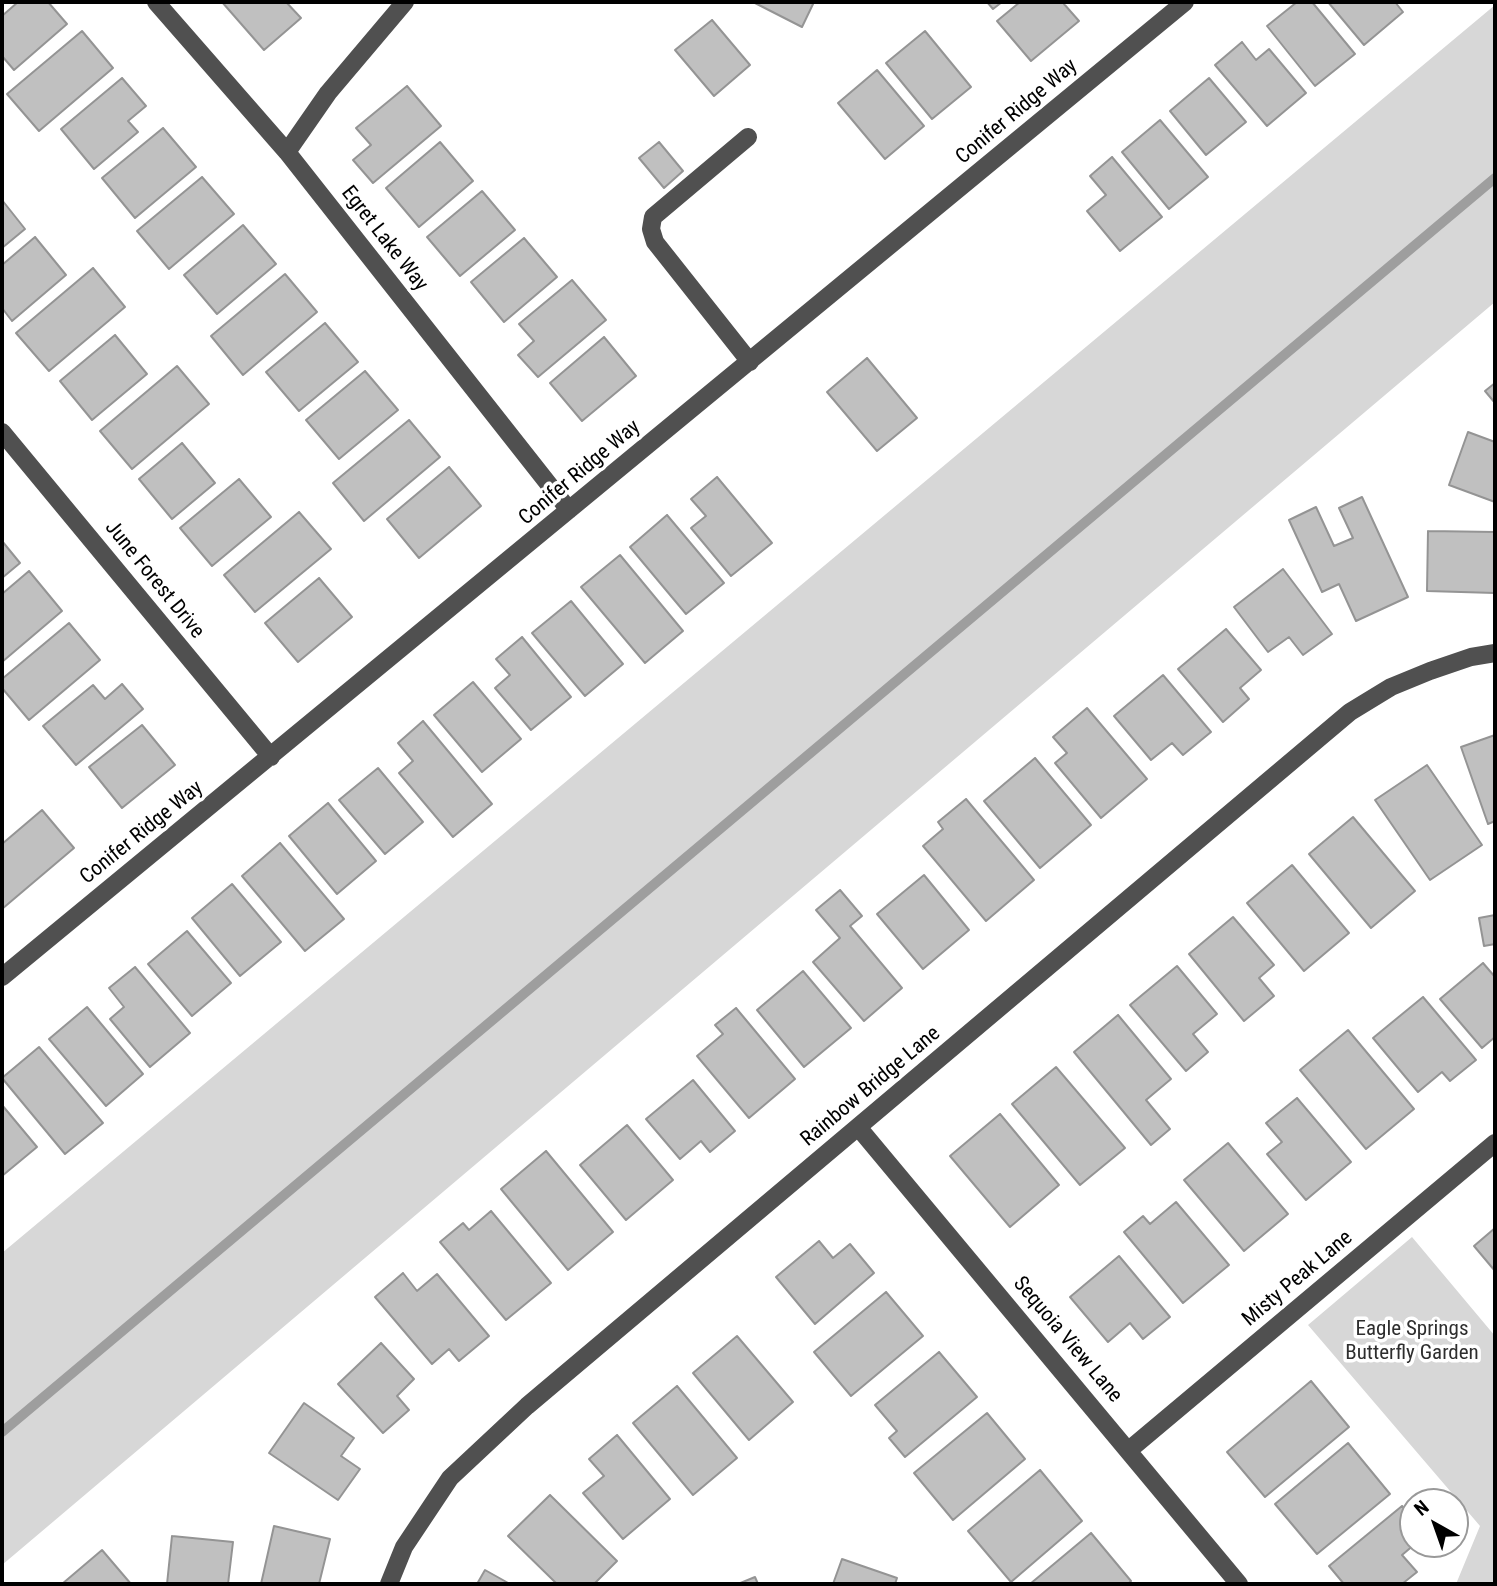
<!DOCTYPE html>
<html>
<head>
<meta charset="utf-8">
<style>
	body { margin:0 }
	#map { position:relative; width:1497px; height:1586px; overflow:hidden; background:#fff; font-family:"Roboto Condensed",sans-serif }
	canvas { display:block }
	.frame { position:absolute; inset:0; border:4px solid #000; pointer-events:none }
	.north { position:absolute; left:1399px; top:1488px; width:70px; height:70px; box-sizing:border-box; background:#fff; border:2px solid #999; border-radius:50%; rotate:320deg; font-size:19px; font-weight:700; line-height:28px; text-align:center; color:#000 }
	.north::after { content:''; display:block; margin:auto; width:24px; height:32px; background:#000; clip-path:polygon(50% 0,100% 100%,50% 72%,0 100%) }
</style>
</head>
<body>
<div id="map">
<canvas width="1497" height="1586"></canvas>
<div class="frame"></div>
<div class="north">N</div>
</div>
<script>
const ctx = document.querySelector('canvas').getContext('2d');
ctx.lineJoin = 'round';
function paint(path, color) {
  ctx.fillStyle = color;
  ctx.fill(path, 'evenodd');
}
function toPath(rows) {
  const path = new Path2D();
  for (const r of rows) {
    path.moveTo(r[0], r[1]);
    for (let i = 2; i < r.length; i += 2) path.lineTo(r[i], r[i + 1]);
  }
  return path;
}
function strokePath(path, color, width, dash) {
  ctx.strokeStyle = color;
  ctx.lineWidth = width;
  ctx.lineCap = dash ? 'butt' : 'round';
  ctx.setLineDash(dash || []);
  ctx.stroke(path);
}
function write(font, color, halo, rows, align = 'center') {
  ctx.font = font + ' "Roboto Condensed",sans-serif';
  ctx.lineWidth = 7;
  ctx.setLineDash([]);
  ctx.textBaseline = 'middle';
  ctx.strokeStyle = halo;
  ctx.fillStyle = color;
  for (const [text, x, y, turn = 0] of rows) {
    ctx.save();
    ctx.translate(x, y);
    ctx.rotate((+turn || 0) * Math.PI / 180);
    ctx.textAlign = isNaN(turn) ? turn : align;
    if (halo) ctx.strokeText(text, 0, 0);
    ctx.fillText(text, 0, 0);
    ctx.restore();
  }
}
paint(toPath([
	[1495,5,1495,302,2,1565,2,1253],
	[1412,1237,1495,1336,1495,1584,1456,1584,1480,1526,1308,1325]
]), '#d7d7d7');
strokePath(toPath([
	[2,1432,1495,178]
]), '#9e9e9e', 10);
const building = toPath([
	[18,2,48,2,67,24,14,70,2,56,2,16,18,2],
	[222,2,286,2,301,18,264,50,222,2],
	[753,2,814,2,802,27,753,2],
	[987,2,1002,2,993,9,987,2],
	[1020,2,1067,2,1064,4,1079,21,1031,61,997,21,1020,2],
	[1297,2,1312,2,1355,54,1315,86,1267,26,1297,2],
	[1328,2,1395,2,1403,12,1364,45,1328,2],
	[712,20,750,65,714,96,675,50,712,20],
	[82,31,113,68,39,131,7,94,82,31],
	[925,31,971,87,932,119,886,63,925,31],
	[1242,42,1256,60,1269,49,1306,93,1267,126,1215,65,1242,42],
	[877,70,924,126,885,159,838,103,877,70],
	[122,78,146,106,128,121,138,132,94,169,61,129,122,78],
	[1209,78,1246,122,1206,155,1170,111,1209,78],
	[407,86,441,126,373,183,353,160,371,145,356,128,407,86],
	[1160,120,1208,177,1169,209,1122,152,1160,120],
	[163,128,196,167,135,218,102,178,163,128],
	[440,142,473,181,419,227,386,188,440,142],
	[659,142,683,171,664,188,639,158,659,142],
	[1112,157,1162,217,1120,251,1087,211,1106,195,1090,176,1112,157],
	[202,177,234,214,169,269,137,231,202,177],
	[482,191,515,230,460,276,427,237,482,191],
	[2,200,25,229,2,248,2,200],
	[243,225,276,264,217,314,184,275,243,225],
	[35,237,66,275,12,321,2,308,2,265,35,237],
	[524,238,557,277,504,322,471,282,524,238],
	[93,268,125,307,49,371,16,333,93,268],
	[285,274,317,312,243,375,211,336,285,274],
	[572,280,606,320,538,377,518,355,534,341,519,324,572,280],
	[325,323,358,362,299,411,266,372,325,323],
	[115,335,147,374,92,420,60,381,115,335],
	[604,337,636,376,582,421,550,383,604,337],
	[867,358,917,418,877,451,827,392,867,358],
	[177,366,209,404,132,469,100,431,177,366],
	[365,371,398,410,339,459,306,420,365,371],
	[1495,383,1495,403,1485,391,1495,383],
	[409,420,440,457,364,521,333,483,409,420],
	[1468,432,1495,442,1495,502,1449,485,1468,432],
	[182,443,215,483,172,519,139,479,182,443],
	[449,467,481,506,419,558,387,519,449,467],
	[717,477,772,543,731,576,691,528,706,516,691,499,717,477],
	[239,479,271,517,212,566,180,528,239,479],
	[1362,497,1408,597,1356,621,1339,584,1322,592,1289,520,1316,507,1334,546,1353,538,1339,508,1362,497],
	[299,512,331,549,255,612,224,575,299,512],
	[667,515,724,583,686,614,630,547,667,515],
	[1428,531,1495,532,1495,593,1427,591,1428,531],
	[2,541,20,563,2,578,2,541],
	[620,555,683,631,645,663,581,587,620,555],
	[1283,569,1332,634,1303,655,1289,637,1268,652,1234,607,1283,569],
	[29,571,62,611,2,662,2,594,29,571],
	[319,578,352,617,298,662,265,623,319,578],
	[571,601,623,664,585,696,532,633,571,601],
	[69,623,100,660,29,720,2,688,2,679,69,623],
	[1226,629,1261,670,1240,688,1249,699,1223,722,1178,669,1226,629],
	[522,637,571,697,531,730,495,688,510,675,496,659,522,637],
	[1163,675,1211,732,1183,755,1172,743,1151,760,1114,716,1163,675],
	[473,682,521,739,482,772,434,715,473,682],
	[122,684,143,709,76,765,43,726,93,685,105,699,122,684],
	[1087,708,1147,779,1101,818,1055,763,1067,753,1053,737,1087,708],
	[423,721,492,804,453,837,399,773,413,761,398,743,423,721],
	[142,725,175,765,122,808,89,767,142,725],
	[1495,735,1495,821,1488,824,1461,747,1495,735],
	[1035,758,1091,825,1040,868,984,801,1035,758],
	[1427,765,1482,845,1430,880,1375,800,1427,765],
	[378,768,423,822,385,854,339,800,378,768],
	[966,799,1034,880,986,921,923,846,943,829,938,822,966,799],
	[328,803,376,861,337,894,289,836,328,803],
	[42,810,74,848,2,909,2,844,42,810],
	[1353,817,1415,891,1371,928,1309,854,1353,817],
	[280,843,344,919,305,951,242,876,280,843],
	[1292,865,1349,933,1304,971,1247,903,1292,865],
	[924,875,969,930,923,969,877,914,924,875],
	[232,884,281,942,240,976,192,918,232,884],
	[840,890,862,916,850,926,902,988,864,1021,813,962,840,938,816,910,840,890],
	[1495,915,1495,944,1484,946,1479,918,1495,915],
	[1233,917,1274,965,1259,978,1274,996,1244,1021,1189,954,1233,917],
	[187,931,231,983,192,1016,148,964,187,931],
	[1483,963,1495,977,1495,1037,1482,1048,1440,999,1483,963],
	[1177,966,1217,1014,1193,1034,1208,1052,1186,1071,1130,1005,1177,966],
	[135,967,190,1033,150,1067,110,1019,124,1007,109,988,135,967],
	[803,971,851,1028,804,1067,757,1010,803,971],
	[1423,997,1476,1060,1450,1081,1442,1072,1418,1092,1373,1038,1423,997],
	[87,1007,143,1074,106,1106,49,1039,87,1007],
	[736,1008,795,1079,749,1118,697,1056,723,1034,715,1025,736,1008],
	[1118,1015,1171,1079,1146,1100,1170,1129,1151,1145,1074,1052,1118,1015],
	[1348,1030,1414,1109,1366,1149,1300,1070,1348,1030],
	[39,1047,103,1123,65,1154,2,1078,39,1047],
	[1056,1067,1125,1148,1080,1185,1012,1104,1056,1067],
	[693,1080,735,1131,710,1152,701,1141,680,1159,646,1119,693,1080],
	[1297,1098,1351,1162,1306,1200,1267,1154,1282,1142,1266,1123,1297,1098],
	[2,1105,37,1147,2,1176,2,1105],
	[1000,1114,1059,1185,1010,1227,950,1156,1000,1114],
	[627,1125,673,1180,626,1220,580,1165,627,1125],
	[1228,1143,1288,1214,1244,1251,1184,1180,1228,1143],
	[546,1151,613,1232,568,1270,501,1189,546,1151],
	[1176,1202,1229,1265,1183,1303,1124,1232,1143,1216,1150,1224,1176,1202],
	[491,1211,551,1283,506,1320,440,1242,463,1223,469,1230,491,1211],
	[1495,1228,1495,1271,1474,1246,1495,1228],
	[819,1241,833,1258,850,1244,874,1273,815,1324,776,1277,819,1241],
	[1119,1256,1170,1317,1143,1339,1130,1323,1108,1342,1070,1297,1119,1256],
	[403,1273,417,1291,437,1274,489,1336,459,1361,449,1349,432,1364,375,1297,403,1273],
	[886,1292,923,1336,851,1396,814,1352,886,1292],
	[737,1336,793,1402,749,1440,693,1373,737,1336],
	[381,1343,414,1379,397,1396,409,1410,383,1433,338,1384,381,1343],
	[939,1352,977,1397,905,1457,889,1438,897,1431,875,1405,939,1352],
	[1311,1381,1349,1427,1265,1497,1227,1452,1311,1381],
	[677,1386,737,1458,693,1495,633,1423,677,1386],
	[304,1403,354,1438,341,1456,360,1469,338,1500,269,1453,304,1403],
	[987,1413,1025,1459,953,1520,914,1473,987,1413],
	[617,1435,670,1499,623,1539,583,1493,604,1476,589,1459,617,1435],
	[1348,1443,1390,1494,1317,1554,1275,1504,1348,1443],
	[1040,1470,1082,1521,1011,1582,968,1531,1040,1470],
	[550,1495,617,1561,594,1584,557,1584,508,1536,550,1495],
	[1402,1506,1413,1519,1415,1544,1402,1555,1417,1572,1402,1584,1344,1584,1329,1566,1402,1506],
	[274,1526,330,1539,319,1584,261,1584,274,1526],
	[1091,1533,1131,1581,1128,1584,1030,1584,1091,1533],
	[172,1536,233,1542,228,1584,167,1584,172,1536],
	[102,1550,131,1584,62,1584,102,1550],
	[842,1559,897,1578,895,1584,833,1584,842,1559],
	[485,1570,510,1584,477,1584,485,1570],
	[755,1577,758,1584,738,1584,755,1577]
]);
paint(building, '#c0c0c0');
strokePath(building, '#949494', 2);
strokePath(toPath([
	[156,2,287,152,569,510],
	[748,137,653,217,651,229,655,242,750,362],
	[287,152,328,93,405,2],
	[2,432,271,757],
	[2,977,1185,2],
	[858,1127,1239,1584],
	[1129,1450,1495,1143],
	[389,1584,404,1547,450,1478,527,1406,1350,712,1391,687,1430,671,1471,657,1495,653]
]), '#505050', 18);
write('21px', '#000', '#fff', [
	["Conifer Ridge Way",1017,112,-40],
	["Egret Lake Way",384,239,52],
	["Conifer Ridge Way",580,473,-40],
	["June Forest Drive",154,580,51],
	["Conifer Ridge Way",142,833,-39],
	["Rainbow Bridge Lane",871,1087,-40],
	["Misty Peak Lane",1298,1279,-40],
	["Sequoia View Lane",1067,1340,50]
]);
write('21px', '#2e2e2e', '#fff', [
	["Eagle Springs",1412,1330],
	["Butterfly Garden",1412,1354]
]);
</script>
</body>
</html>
